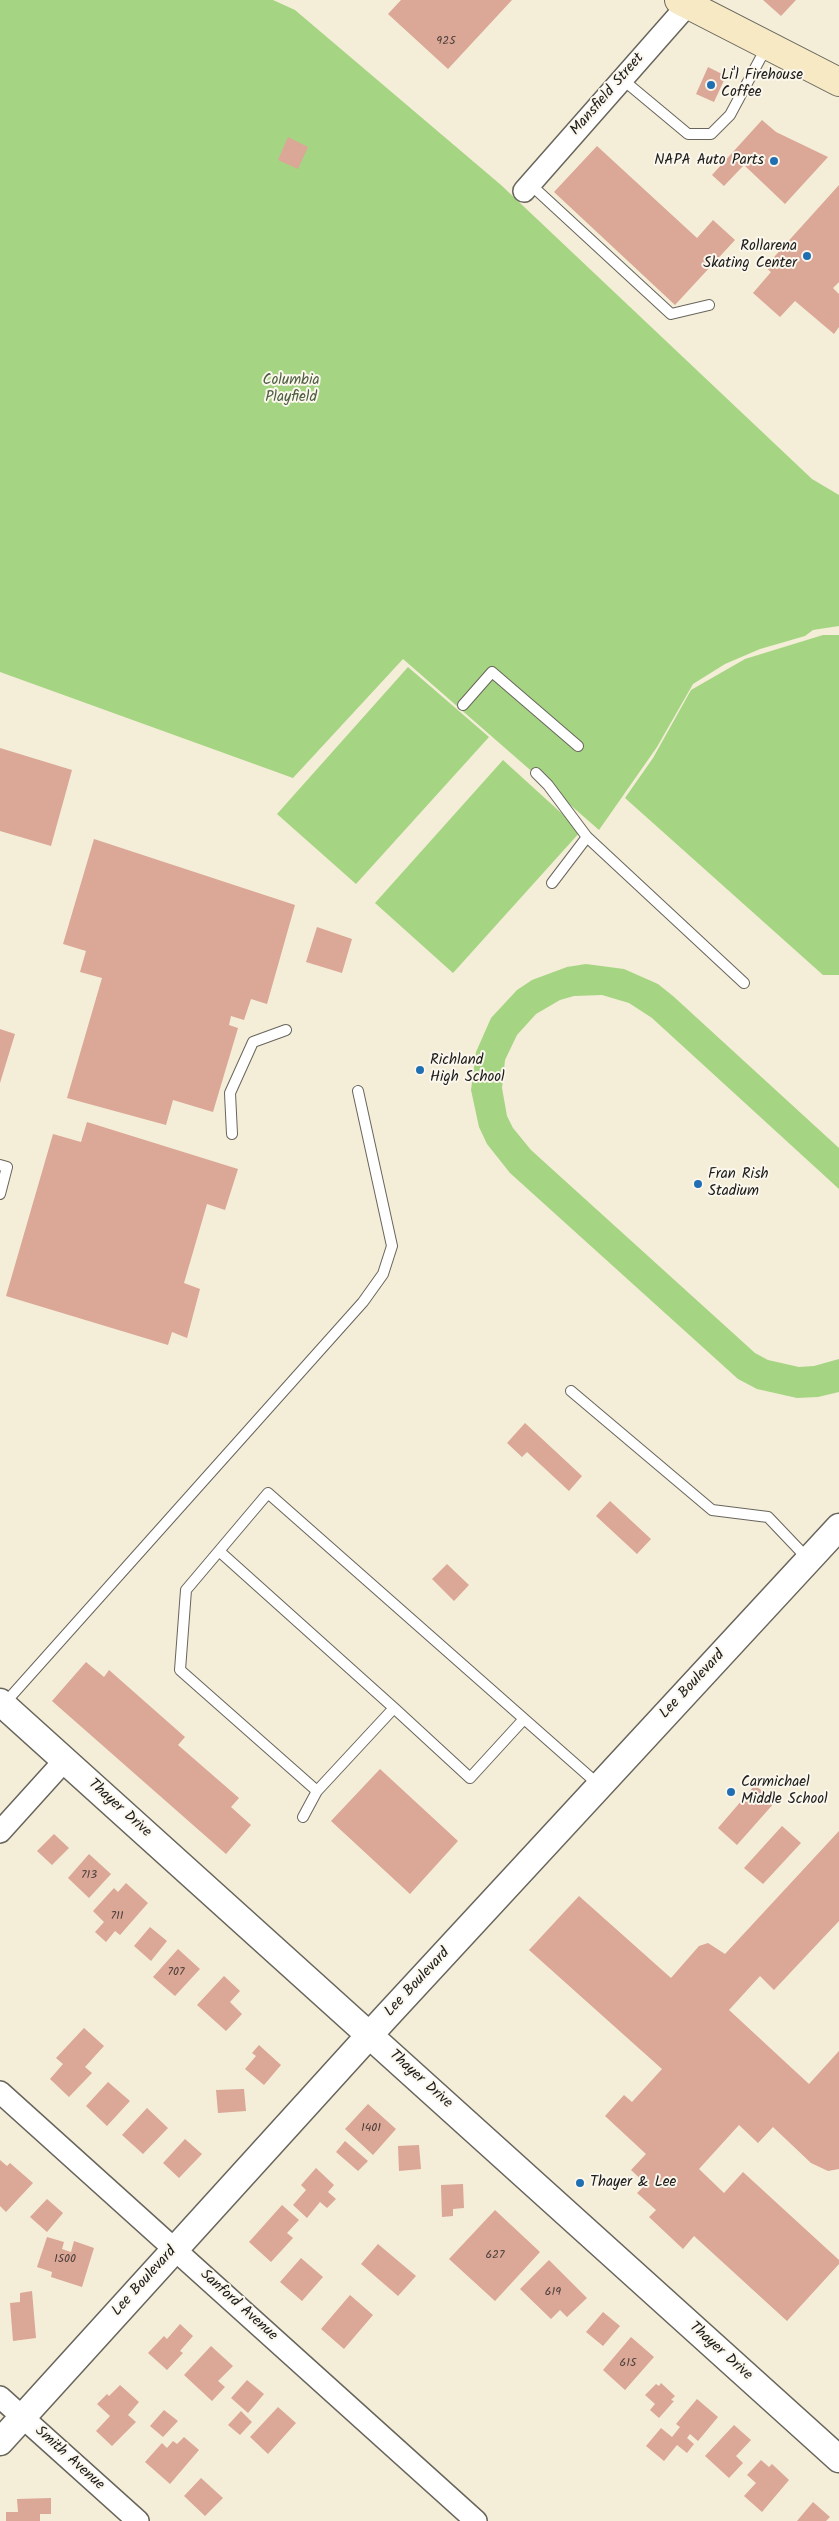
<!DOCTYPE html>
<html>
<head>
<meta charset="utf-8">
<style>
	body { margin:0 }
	canvas { display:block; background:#f4edd7 }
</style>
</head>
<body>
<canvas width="839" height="2521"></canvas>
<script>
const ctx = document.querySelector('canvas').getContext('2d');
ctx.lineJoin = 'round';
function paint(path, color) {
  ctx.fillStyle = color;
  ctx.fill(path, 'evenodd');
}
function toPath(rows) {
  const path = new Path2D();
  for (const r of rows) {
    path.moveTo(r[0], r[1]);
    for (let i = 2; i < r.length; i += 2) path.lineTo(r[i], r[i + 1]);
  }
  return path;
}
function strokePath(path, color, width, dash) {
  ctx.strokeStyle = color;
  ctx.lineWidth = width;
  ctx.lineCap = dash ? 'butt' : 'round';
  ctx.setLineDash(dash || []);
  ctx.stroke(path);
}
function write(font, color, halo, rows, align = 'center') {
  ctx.font = font + ' Kalam,sans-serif';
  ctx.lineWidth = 4;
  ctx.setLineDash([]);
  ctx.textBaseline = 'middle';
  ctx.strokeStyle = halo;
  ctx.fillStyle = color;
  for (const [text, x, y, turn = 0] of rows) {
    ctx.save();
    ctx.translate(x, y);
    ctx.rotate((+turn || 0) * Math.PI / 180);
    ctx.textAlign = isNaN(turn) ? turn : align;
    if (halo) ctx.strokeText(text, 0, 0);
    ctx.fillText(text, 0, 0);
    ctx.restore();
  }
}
paint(toPath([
	[0,0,273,0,295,10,501,185,812,479,839,495,839,626,813,630,805,636,760,649,725,664,693,684,657,747,599,830,403,659,293,778,0,672],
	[823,635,839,635,839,975,823,975,625,798,653,758,691,690,745,659],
	[408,667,489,737,356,884,277,814],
	[503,760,581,831,453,973,375,903],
	[586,964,624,969,658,984,673,996,839,1148,839,1189,652,1018,629,1003,602,995,574,996,560,1000,536,1014,517,1035,505,1060,502,1088,507,1116,513,1128,531,1150,755,1353,768,1360,799,1367,814,1366,839,1359,839,1392,818,1397,797,1398,757,1389,738,1379,510,1173,487,1144,479,1127,471,1090,476,1052,491,1018,517,990,532,980,567,967]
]), '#a5d583');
paint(toPath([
	[401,0,512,0,448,69,388,14],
	[763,0,796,0,781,16],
	[708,67,726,76,714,102,696,94],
	[762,120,776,132,828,157,785,204,744,165,724,186,712,175],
	[288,137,308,147,298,169,278,160],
	[597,146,697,238,713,220,735,240,675,305,554,192],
	[839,185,839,282,833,288,839,294,839,327,834,334,795,301,780,317,753,293,771,272,765,267],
	[0,748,72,770,51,846,0,831],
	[94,839,295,905,267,1004,251,999,244,1020,231,1016,229,1025,238,1028,213,1112,173,1100,166,1125,67,1098,102,978,80,972,86,951,63,944],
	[317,927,352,939,342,973,306,962],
	[0,1029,15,1034,0,1083],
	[87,1122,238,1169,225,1210,207,1204,184,1283,200,1289,187,1338,172,1332,168,1345,6,1296,53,1134,81,1142],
	[525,1423,582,1476,569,1491,527,1452,522,1457,507,1443],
	[610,1501,651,1539,637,1554,596,1516],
	[447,1564,469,1585,454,1601,432,1579],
	[86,1662,104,1677,109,1670,185,1737,178,1745,239,1798,231,1807,251,1825,226,1854,52,1701],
	[380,1769,458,1841,410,1894,331,1821],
	[755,1785,775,1802,737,1845,718,1828],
	[782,1826,801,1843,763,1884,744,1868],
	[839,1831,839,1921,774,1990,760,1976,729,2010,809,2084,839,2051,839,2169,828,2171,811,2163,773,2127,758,2143,739,2125,699,2169,724,2193,743,2172,839,2260,839,2264,787,2321,694,2236,683,2249,649,2217,656,2210,637,2193,646,2184,631,2170,646,2154,605,2116,624,2095,632,2102,662,2069,529,1950,579,1896,671,1978,699,1946,708,1943,725,1954],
	[54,1834,69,1848,52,1865,37,1851],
	[89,1854,111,1874,89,1898,68,1878],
	[126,1883,148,1903,120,1935,115,1931,106,1942,95,1932,104,1922,93,1911,114,1888,118,1892],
	[150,1927,167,1941,151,1961,134,1946],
	[178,1949,200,1969,175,1996,153,1977],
	[224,1976,240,1991,230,2002,242,2014,226,2031,197,2005],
	[84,2028,104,2046,85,2067,92,2073,69,2097,50,2079,63,2064,56,2058],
	[259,2045,281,2065,264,2085,245,2069,256,2056,252,2053],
	[108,2082,130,2101,107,2126,86,2106],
	[244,2089,246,2111,218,2113,216,2090],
	[368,2104,396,2129,373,2155,345,2129],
	[147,2108,168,2128,143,2154,122,2135],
	[185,2139,202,2154,179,2178,163,2163],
	[345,2141,368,2161,358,2171,336,2152],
	[419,2145,421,2169,399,2171,398,2146],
	[0,2160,7,2166,10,2163,33,2183,6,2212,0,2206],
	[316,2168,334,2185,328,2192,336,2199,327,2208,320,2202,307,2218,293,2205,306,2190,301,2185],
	[463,2184,464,2208,453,2209,453,2216,442,2217,441,2185],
	[47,2199,63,2213,47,2232,30,2217],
	[282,2205,299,2220,287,2233,293,2238,271,2262,249,2242],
	[495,2210,540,2252,495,2301,449,2259],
	[47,2237,64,2242,62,2249,71,2252,74,2241,94,2248,82,2287,51,2277,52,2272,37,2267],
	[378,2244,416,2276,398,2296,361,2264],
	[301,2258,323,2277,302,2301,280,2282],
	[549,2260,587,2298,567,2317,560,2310,551,2319,520,2289],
	[32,2291,36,2338,13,2341,10,2303,20,2302,20,2293],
	[350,2295,373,2315,344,2349,321,2329],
	[603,2312,620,2326,603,2346,586,2332],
	[180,2324,193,2336,180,2351,183,2353,167,2370,148,2353,164,2336,167,2339],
	[631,2337,654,2357,625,2390,603,2370],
	[211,2346,233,2366,218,2381,225,2387,212,2401,184,2375],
	[247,2380,264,2394,248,2413,231,2398],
	[661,2383,675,2396,671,2400,674,2401,659,2418,650,2410,655,2404,645,2395,656,2384,659,2386],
	[120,2385,139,2402,128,2415,136,2422,112,2446,96,2431,110,2416,97,2404,107,2394,109,2396],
	[697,2399,718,2417,698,2441,690,2434,687,2438,694,2444,687,2453,677,2445,664,2461,646,2446,661,2428,672,2437,680,2427,676,2424],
	[278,2407,296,2423,268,2454,250,2437],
	[164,2410,178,2421,163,2437,150,2426],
	[241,2411,252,2422,240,2435,228,2425],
	[734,2425,751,2440,736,2456,743,2463,729,2478,705,2456],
	[184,2437,199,2450,170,2484,145,2462,162,2443,167,2448,173,2441,177,2444],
	[761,2460,769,2467,772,2464,789,2480,762,2512,744,2496,756,2483,747,2475],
	[201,2478,223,2498,205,2516,184,2496],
	[51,2498,51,2514,40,2514,40,2521,6,2521,6,2512,18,2512,17,2499],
	[813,2502,830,2517,826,2521,797,2521]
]), '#dba797');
const service = toPath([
	[622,79,688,134,711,134,730,115,767,46],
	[530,184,671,314,709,305],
	[463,705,492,672,578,746],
	[536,773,548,785,587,837,744,983],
	[552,883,587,837],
	[232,1134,230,1093,253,1042,286,1030],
	[0,1165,7,1167,0,1194],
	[571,1391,712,1510,768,1517,808,1559],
	[219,1551,394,1708,317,1791,180,1670,186,1590,268,1493,599,1785],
	[4,1704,363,1302,383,1274,392,1246,358,1091],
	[394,1708,470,1778,524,1719],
	[303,1817,317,1791]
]);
const minor = toPath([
	[524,191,692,0],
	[0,1832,65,1760],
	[0,2092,476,2521],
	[0,2397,138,2521]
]);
const tertiary = toPath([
	[0,1702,839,2459],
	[0,2442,385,2018,839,1527]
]);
const secondary = toPath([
	[679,0,839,82]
]);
strokePath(service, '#68655d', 12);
strokePath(minor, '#68655d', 24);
strokePath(tertiary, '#68655d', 29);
strokePath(secondary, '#68655d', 30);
strokePath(service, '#fff', 10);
strokePath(minor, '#fff', 21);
strokePath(tertiary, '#fff', 26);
strokePath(secondary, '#f7e9c3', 28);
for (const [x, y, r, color] of [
	[711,85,5,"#1f6fb2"],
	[774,161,5,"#1f6fb2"],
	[807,256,5,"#1f6fb2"],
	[420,1070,5,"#1f6fb2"],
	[698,1184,5,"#1f6fb2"],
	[731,1792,5,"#1f6fb2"],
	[580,2183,5,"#1f6fb2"]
]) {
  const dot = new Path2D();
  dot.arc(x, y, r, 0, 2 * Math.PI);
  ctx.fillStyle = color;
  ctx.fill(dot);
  strokePath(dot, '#fbf7ec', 2);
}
write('12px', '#4c3f3b', null, [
	["925",446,42],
	["713",89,1876],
	["711",117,1917],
	["707",176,1973],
	["1401",371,2129],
	["627",495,2256],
	["1500",65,2260],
	["619",553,2293],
	["615",628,2364]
]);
write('15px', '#1c1c1c', '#fbf7ec', [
	["Li'l Firehouse",721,76],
	["Coffee",721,93],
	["NAPA Auto Parts",764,161,"right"],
	["Rollarena",797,247,"right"],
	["Skating Center",797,264,"right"],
	["Richland",430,1061],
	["High School",430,1078],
	["Fran Rish",708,1175],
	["Stadium",708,1192],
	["Carmichael",741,1783],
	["Middle School",741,1800],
	["Thayer & Lee",590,2183]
], 'left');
write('15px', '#1c1c1c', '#fbf7ec', [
	["Mansfield Street",608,95,-49],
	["Lee Boulevard",693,1685,-47],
	["Thayer Drive",119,1809,42],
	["Lee Boulevard",418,1983,-47],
	["Thayer Drive",420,2080,42],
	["Lee Boulevard",145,2282,-48],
	["Sanford Avenue",238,2306,42],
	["Thayer Drive",720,2352,42],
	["Smith Avenue",69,2459,42]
]);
write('15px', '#4c5d40', '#fbf7ec', [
	["Columbia",291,381],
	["Playfield",291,398]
]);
</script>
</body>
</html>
